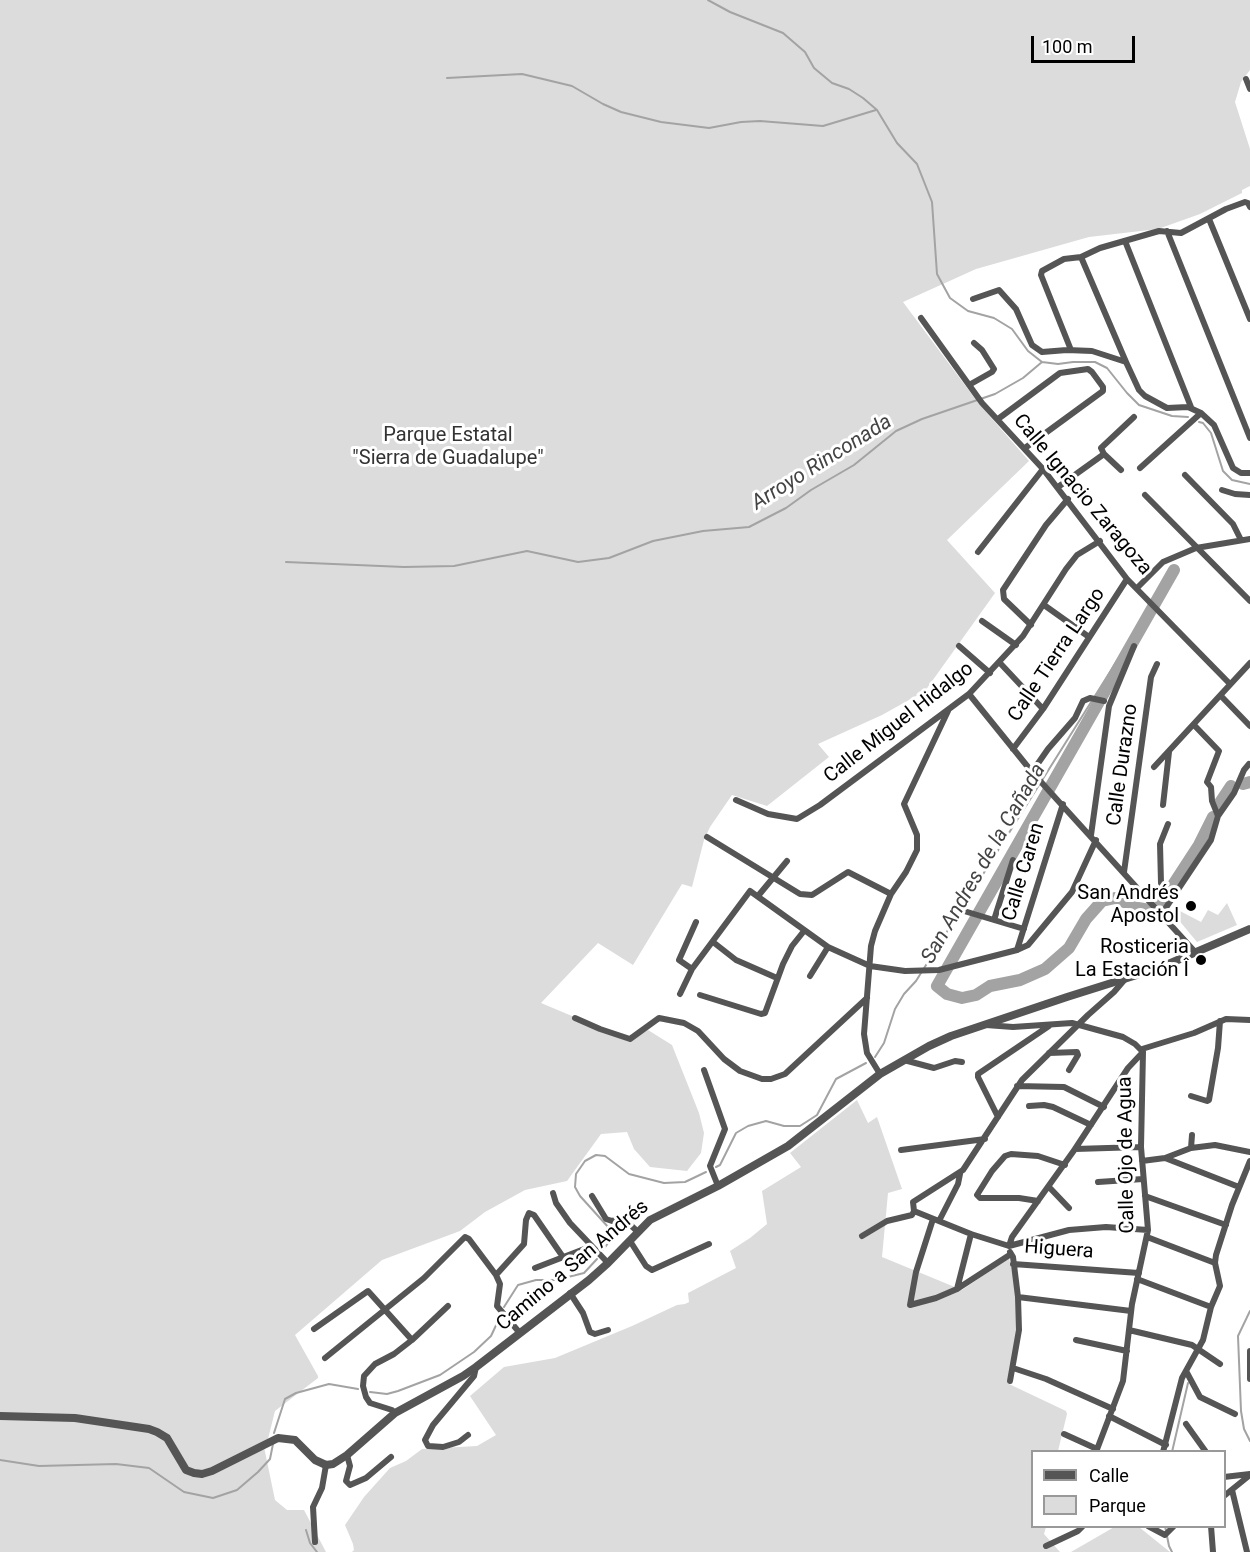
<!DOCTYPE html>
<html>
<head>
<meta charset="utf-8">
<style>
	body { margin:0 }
	#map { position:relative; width:1250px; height:1552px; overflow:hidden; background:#fff; font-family:Roboto,sans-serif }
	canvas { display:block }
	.legend { position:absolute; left:1031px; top:1450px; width:195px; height:78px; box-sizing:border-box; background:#fff; border:2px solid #999; margin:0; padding:8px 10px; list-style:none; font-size:18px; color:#000 }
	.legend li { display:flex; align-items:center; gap:12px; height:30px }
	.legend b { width:30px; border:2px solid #999 }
	.scale { position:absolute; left:1031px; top:36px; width:104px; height:27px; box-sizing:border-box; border:3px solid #000; border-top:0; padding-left:8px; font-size:18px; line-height:21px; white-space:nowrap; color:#000; -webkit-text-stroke:4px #fff; paint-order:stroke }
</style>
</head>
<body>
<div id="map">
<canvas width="1250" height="1552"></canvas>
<ul class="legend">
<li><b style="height:8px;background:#555"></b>Calle</li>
<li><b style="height:16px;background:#dcdcdc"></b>Parque</li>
</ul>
<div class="scale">100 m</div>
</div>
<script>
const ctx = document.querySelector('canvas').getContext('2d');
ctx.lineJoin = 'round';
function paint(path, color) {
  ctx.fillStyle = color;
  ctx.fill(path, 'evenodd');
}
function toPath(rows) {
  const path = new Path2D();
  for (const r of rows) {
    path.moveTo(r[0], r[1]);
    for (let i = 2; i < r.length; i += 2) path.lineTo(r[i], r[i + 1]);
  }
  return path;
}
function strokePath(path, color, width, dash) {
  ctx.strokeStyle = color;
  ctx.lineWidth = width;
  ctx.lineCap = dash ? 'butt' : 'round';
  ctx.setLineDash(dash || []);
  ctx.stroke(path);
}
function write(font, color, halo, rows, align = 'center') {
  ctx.font = font + ' Roboto,sans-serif';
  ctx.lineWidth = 6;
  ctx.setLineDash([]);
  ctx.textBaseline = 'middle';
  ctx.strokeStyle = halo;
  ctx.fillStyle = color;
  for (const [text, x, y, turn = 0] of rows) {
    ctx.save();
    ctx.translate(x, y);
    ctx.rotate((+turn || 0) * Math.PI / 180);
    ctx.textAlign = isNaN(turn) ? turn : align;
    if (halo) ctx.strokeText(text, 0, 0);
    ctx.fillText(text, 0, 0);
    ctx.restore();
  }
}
paint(toPath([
	[0,0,1250,0,1250,70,1241,82,1235,102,1250,149,1250,186,1242,190,1242,193,1200,214,1158,229,1089,237,976,269,903,302,979,404,1029,461,947,540,995,593,925,691,882,715,818,744,829,757,767,806,732,795,710,827,704,840,692,887,682,884,633,965,598,943,541,1003,622,1037,635,1037,648,1030,672,1045,699,1113,704,1133,701,1153,687,1171,650,1167,634,1149,627,1132,601,1134,567,1181,525,1190,485,1212,460,1231,382,1260,295,1335,318,1376,318,1378,275,1411,268,1439,263,1442,275,1500,287,1510,304,1510,326,1552,0,1552],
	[1227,903,1237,925,1197,942,1177,918,1180,911,1201,922,1208,910,1218,915],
	[857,1100,868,1123,877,1117,902,1189,888,1193,882,1257,962,1290,1009,1258,1015,1284,1018,1331,1009,1384,1066,1411,1067,1414,1058,1451,1032,1452,1032,1526,1046,1527,1044,1534,1060,1552,352,1552,354,1550,353,1544,345,1525,364,1497,390,1468,406,1461,422,1449,477,1446,496,1435,470,1396,504,1367,555,1358,632,1326,677,1305,685,1304,689,1302,688,1293,736,1268,730,1251,750,1238,767,1224,762,1191,801,1167,790,1153],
	[1116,1526,1139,1527,1170,1552,1071,1552]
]), '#dcdcdc');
strokePath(toPath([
	[708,0,730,12,783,33,805,52,814,68,832,83,849,89,863,98,877,110,897,143,917,164,932,202,937,274,950,298,968,311,994,318,1012,329,1028,351,1042,362,1058,364,1073,362,1095,362,1107,368,1127,393,1139,405,1172,416,1188,417],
	[447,78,522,74,572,86,603,104,621,112,661,122,709,128,741,122,760,121,823,126,876,110],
	[1199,422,1203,423,1211,433,1223,471,1232,480,1250,484],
	[286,562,404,567,454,566,527,551,578,562,609,558,653,541,703,531,749,527,786,508,811,490,854,465,896,431,922,419,995,394,1023,378,1042,362],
	[875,1057,884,1043,895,1009,904,994,916,981,1174,570],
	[716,1167,720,1165,736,1133,748,1126,766,1121,784,1126,800,1126,817,1115,836,1079,866,1063],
	[603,1250,611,1239,609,1228,580,1196,575,1187,576,1174,585,1161,596,1155,605,1156,629,1174,664,1183,685,1182,706,1172],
	[504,1307,518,1285,536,1280,556,1280,584,1273,597,1259],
	[1250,1311,1238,1336,1241,1411,1244,1429,1250,1441],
	[370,1392,387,1394,398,1391,440,1375,474,1352,491,1336,499,1319],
	[274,1433,285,1399,296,1393,329,1384,358,1389],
	[1172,1452,1188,1383],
	[0,1460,39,1466,116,1464,149,1468,184,1492,213,1498,237,1490,258,1472,270,1459,273,1444],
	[1165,1526,1169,1546,1172,1552],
	[306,1530,310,1543,317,1552]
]), '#a3a3a3', 2);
strokePath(toPath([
	[1243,784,1250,782],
	[1219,804,1231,786],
	[1171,888,1199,845,1213,817],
	[1160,904,1165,898],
	[1150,910,1138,908,1115,898,1102,901,1086,919,1069,948,1045,969,1020,980,990,986,976,995,962,998,947,994,937,986,1174,570]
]), '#a3a3a3', 12);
strokePath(toPath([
	[1246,79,1250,89],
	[1209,219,1250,319],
	[1167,231,1250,438],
	[1125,241,1191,407],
	[1081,257,1126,362],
	[973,299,999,290,1016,309,1032,345,1042,352,1067,350,1092,351,1126,362,1139,390,1145,396,1167,408,1188,407,1201,413,1214,425,1233,468,1241,473,1250,473],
	[921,318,982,403,1043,469,1127,579,1230,684],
	[1071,350,1041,275,1042,271,1064,259,1081,257,1100,248,1159,231,1181,233,1226,209,1245,202,1248,203,1250,207],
	[969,385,992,372,994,369,982,350,974,343],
	[998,419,1060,373,1088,369,1092,372,1103,387,1103,391,1025,448],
	[1140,468,1201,413],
	[1121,470,1104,454,1101,448,1134,417],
	[1185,475,1233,524,1241,540],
	[1058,487,1104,454],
	[1222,490,1235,494,1250,495],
	[1145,495,1250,601],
	[978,552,1043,469],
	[1137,588,1163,562,1196,548,1250,539],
	[1044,605,1089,637],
	[982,621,1016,645],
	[1031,625,1004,599,1003,590,1046,525,1068,499],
	[959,646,990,673],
	[1000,663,1043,709],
	[969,694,1032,772,1196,953],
	[1221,696,1250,726],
	[1194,725,1219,751,1207,782,1211,787,1212,801,1218,816],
	[1013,749,1043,709,1127,579],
	[1154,767,1250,663],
	[736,800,768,814,797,819,820,805,969,694,1023,636,1066,569,1077,555,1100,541],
	[1163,805,1169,752],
	[1018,814,1032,772,1048,749,1075,718,1083,701,1090,698,1104,701],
	[1168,824,1160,844,1161,883,1165,890,1174,897],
	[1091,835,1109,706,1134,646],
	[707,837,800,894,812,895,848,872,891,894],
	[1124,872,1151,677,1157,664],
	[758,896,787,861],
	[964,911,1024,929],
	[1117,916,1161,915,1211,840,1218,816,1234,793,1244,770,1249,764],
	[994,920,1013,860],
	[713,942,736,960,777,978],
	[1017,950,1063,804],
	[692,969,679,960,696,922],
	[810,976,828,947],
	[680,994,692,969,750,891,828,947,870,966,905,971,939,970,1017,950,1028,945,1072,892,1096,840],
	[700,995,761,1014,765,1013,783,964,792,946,804,931],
	[575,1018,600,1029,630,1039,659,1018,684,1023,698,1031,724,1059,740,1071,762,1079,771,1079,785,1074,867,998],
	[986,1025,1013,1027,1072,1023,1123,1037,1135,1044,1143,1052,1141,1147,1148,1230,1132,1304,1123,1381,1096,1452],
	[1049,1053,1077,1052,1078,1055,1069,1070],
	[904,1060,934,1068,955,1061,962,1062],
	[704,1070,725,1129,710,1166,718,1186],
	[880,1074,867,1053,864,1034,871,946,875,931,891,894,906,872,917,850,917,835,904,804,948,711],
	[1017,1086,1064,1087,1104,1107],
	[1191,1096,1207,1101,1209,1100,1218,1048,1220,1021],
	[1029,1106,1044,1105,1053,1107,1091,1125],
	[998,1117,978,1077,978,1074,1049,1026],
	[1191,1148,1192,1135],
	[1075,1149,1141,1147],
	[901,1150,985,1139],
	[1165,1158,1239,1187],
	[1142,1161,1165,1158,1191,1148,1215,1145,1250,1152],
	[1098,1182,1143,1179],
	[1049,1187,1069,1208],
	[553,1193,556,1203,570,1223,608,1263],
	[592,1196,606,1219,612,1221,623,1218,638,1232],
	[1145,1196,1226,1225],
	[1038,1201,1019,1198,980,1198,977,1195,992,1171,1005,1156,1011,1154,1038,1156,1065,1165],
	[914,1211,913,1202,963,1170,1022,1080,1088,1015,1114,992,1126,978],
	[914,1211,971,1234,1009,1246],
	[933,1219,916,1272,910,1305,936,1298,957,1289,1011,1254],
	[939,1221,958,1184,960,1174],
	[862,1236,887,1221,912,1215,914,1211],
	[1147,1237,1215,1263],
	[630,1241,646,1266,652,1270,709,1244],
	[1009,1246,1012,1237,1075,1149,1128,1068,1143,1052,1142,1049,1194,1033,1226,1019,1250,1020],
	[1009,1246,1069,1230,1106,1227,1148,1230],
	[1010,1252,1013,1257,1018,1297,1019,1330,1010,1381],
	[1013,1264,1139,1273],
	[535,1268,592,1246],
	[496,1275,524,1244,526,1220,529,1213,534,1215,563,1257],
	[1137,1279,1211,1307],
	[957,1289,971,1234],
	[570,1293,583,1313,590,1332,595,1334,608,1330],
	[1018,1297,1131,1311],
	[314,1329,368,1291,412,1340],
	[1129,1330,1192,1345,1220,1364],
	[1076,1340,1127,1351],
	[1250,1351,1250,1379],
	[325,1358,424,1278,465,1237,469,1239,496,1275,500,1284,497,1306,519,1332],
	[1013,1368,1046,1379,1113,1409],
	[1186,1371,1200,1397,1235,1414],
	[395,1413,392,1410,370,1403,366,1397,363,1386,364,1376,375,1364,394,1354,412,1340,448,1306],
	[1109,1416,1166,1445],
	[1186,1424,1206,1452],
	[1064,1434,1097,1449],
	[468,1435,459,1442,443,1447,428,1446,425,1440,433,1425,474,1376,476,1367],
	[1163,1452,1182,1378,1203,1340,1211,1307,1220,1286,1215,1263,1216,1255,1232,1205,1250,1161],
	[347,1455,350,1466,346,1481,350,1485,366,1478,391,1457],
	[1224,1477,1250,1474],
	[1232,1490,1247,1552],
	[1224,1496,1250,1475],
	[1148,1526,1165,1535,1174,1526],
	[1211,1526,1213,1552],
	[315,1542,313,1507,322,1488,326,1465],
	[1046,1546,1078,1531,1083,1526]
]), '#555', 6);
strokePath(toPath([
	[0,1416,75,1418,149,1429,157,1432,167,1438,186,1470,194,1473,202,1474,212,1471,278,1438,295,1440,315,1460,326,1465,333,1464,347,1455,395,1413,463,1376,476,1367,589,1280,608,1263,650,1220,718,1186,788,1146,880,1074,929,1046,951,1036,1067,997,1159,968,1250,929]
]), '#555', 8);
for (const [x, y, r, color] of [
	[1191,906,6,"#000"],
	[1201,960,6,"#000"]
]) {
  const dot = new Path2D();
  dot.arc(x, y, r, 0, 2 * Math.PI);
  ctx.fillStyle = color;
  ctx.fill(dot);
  strokePath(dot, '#fff', 2);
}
write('20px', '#333', '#fff', [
	["Parque Estatal",448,436],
	["\"Sierra de Guadalupe\"",448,459]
]);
write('20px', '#000', '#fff', [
	["Calle Ignacio Zaragoza",1082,495,50],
	["Calle Tierra Largo",1057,655,-56],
	["Calle Miguel Hidalgo",899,723,-38],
	["Calle Durazno",1123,765,-82],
	["Calle Caren",1024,872,-73],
	["Calle Ojo de Agua",1127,1155,-91],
	["Higuera",1059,1250,4],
	["Camino a San Andrés",573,1266,-40]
]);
write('20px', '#000', '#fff', [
	["San Andrés",1179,894],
	["Apostol",1179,917],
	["Rosticeria",1189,948],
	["La Estación Î",1189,971]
], 'right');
write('italic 21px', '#444', '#fff', [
	["Arroyo Rinconada",822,463,-32],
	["San Andres de la Cañada",984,864,-60]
]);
</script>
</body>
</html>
